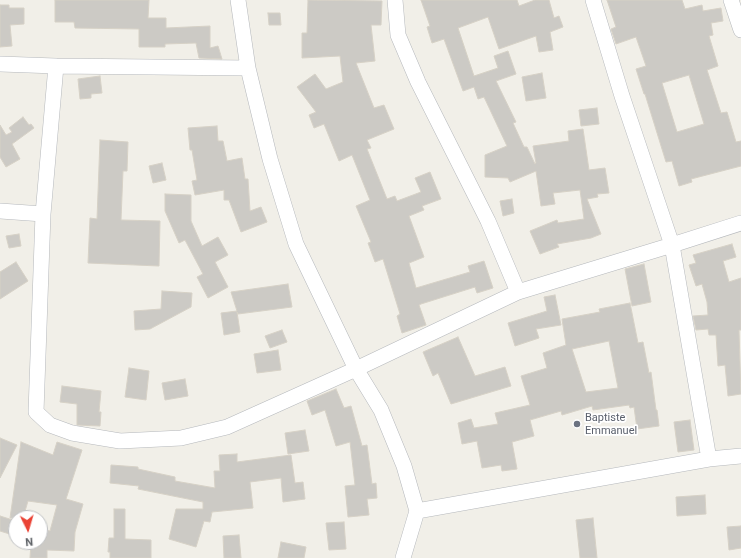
<!DOCTYPE html>
<html>
<head>
<meta charset="utf-8">
<style>
	body { margin:0 }
	#map { position:relative; width:741px; height:558px; overflow:hidden; background:#f1efe8; font-family:Roboto,sans-serif }
	canvas { display:block }
	.north { position:absolute; left:8px; top:510px; width:40px; height:40px; box-sizing:border-box; background:#fff; border:1px solid #bfc1c3; border-radius:50%; rotate:175deg; font-size:11px; font-weight:700; line-height:16px; text-align:center; color:#5f6368 }
	.north::after { content:''; display:block; margin:auto; width:14px; height:18px; background:#ea4335; clip-path:polygon(50% 0,100% 100%,50% 72%,0 100%) }
</style>
</head>
<body>
<div id="map">
<canvas width="741" height="558"></canvas>
<div class="north">N</div>
</div>
<script>
const ctx = document.querySelector('canvas').getContext('2d');
ctx.lineJoin = 'round';
function paint(path, color) {
  ctx.fillStyle = color;
  ctx.fill(path, 'evenodd');
}
function toPath(rows) {
  const path = new Path2D();
  for (const r of rows) {
    path.moveTo(r[0], r[1]);
    for (let i = 2; i < r.length; i += 2) path.lineTo(r[i], r[i + 1]);
  }
  return path;
}
function strokePath(path, color, width, dash) {
  ctx.strokeStyle = color;
  ctx.lineWidth = width;
  ctx.lineCap = dash ? 'butt' : 'round';
  ctx.setLineDash(dash || []);
  ctx.stroke(path);
}
function write(font, color, halo, rows, align = 'center') {
  ctx.font = font + ' Roboto,sans-serif';
  ctx.lineWidth = 3.5;
  ctx.setLineDash([]);
  ctx.textBaseline = 'middle';
  ctx.strokeStyle = halo;
  ctx.fillStyle = color;
  for (const [text, x, y, turn = 0] of rows) {
    ctx.save();
    ctx.translate(x, y);
    ctx.rotate((+turn || 0) * Math.PI / 180);
    ctx.textAlign = isNaN(turn) ? turn : align;
    if (halo) ctx.strokeText(text, 0, 0);
    ctx.fillText(text, 0, 0);
    ctx.restore();
  }
}
const building = toPath([
	[55,0,149,0,148,18,166,18,166,28,210,26,210,48,218,46,222,59,199,58,196,43,165,44,165,47,139,47,139,29,75,28,74,22,55,22,55,0],
	[308,0,382,1,381,25,371,25,375,61,356,63,374,108,384,105,394,129,367,140,371,148,367,149,387,199,395,196,397,201,421,192,415,178,430,172,441,199,422,206,424,210,409,216,424,257,409,263,416,288,470,272,468,266,484,261,493,288,477,293,475,287,421,304,419,305,426,325,402,333,397,316,400,314,383,259,375,262,368,243,371,242,356,206,370,200,352,155,339,161,324,124,314,128,309,115,316,112,297,87,315,74,326,89,343,82,340,56,302,58,302,33,307,33,308,0],
	[421,0,517,0,519,6,535,0,549,0,554,18,559,16,563,27,550,32,553,50,539,52,536,36,499,49,488,17,458,28,474,76,498,68,494,56,508,51,516,74,496,81,516,122,513,123,524,147,527,147,535,164,536,163,533,146,569,141,568,131,583,129,589,170,605,168,609,193,597,194,598,197,587,199,601,234,591,238,557,244,559,247,540,254,530,231,557,220,558,223,584,219,580,190,553,193,555,204,541,206,536,171,510,182,508,178,485,177,485,155,507,146,484,97,478,99,474,87,463,91,444,39,432,43,427,27,430,26,421,0],
	[607,0,682,0,685,9,702,5,703,11,721,8,723,21,711,23,713,35,709,36,718,66,707,70,721,113,727,112,736,142,741,141,741,166,691,179,692,182,679,186,672,161,666,162,645,94,644,94,636,69,646,66,636,37,616,44,611,29,616,27,607,0],
	[689,75,704,124,677,132,662,83,689,75],
	[0,5,9,5,9,8,24,8,24,24,10,25,12,46,0,47,0,5],
	[268,13,280,13,281,25,269,25,268,13],
	[542,73,546,98,526,101,522,77,542,73],
	[100,76,102,93,91,94,91,98,80,99,78,79,100,76],
	[597,108,599,124,581,126,579,110,597,108],
	[23,117,29,125,31,124,34,128,12,144,20,159,6,167,0,157,0,125,6,135,12,132,9,128,23,117],
	[217,126,218,141,223,141,227,161,242,158,245,179,248,179,250,211,261,207,267,222,241,232,229,200,224,200,224,190,195,195,192,181,197,180,192,150,190,150,188,128,217,126],
	[100,140,128,142,127,171,123,171,121,220,160,221,159,266,88,263,90,218,97,219,100,140],
	[162,163,166,180,153,183,149,166,162,163],
	[165,194,191,195,191,221,202,246,218,237,228,255,215,262,228,287,208,298,197,277,203,274,185,240,179,243,165,211,165,194],
	[512,199,514,213,503,216,500,201,512,199],
	[19,234,21,246,9,248,6,236,19,234],
	[732,244,736,257,723,261,729,282,741,278,741,330,739,330,741,394,728,396,725,365,718,366,716,335,709,335,708,329,696,330,693,316,708,315,707,302,702,284,696,286,689,265,696,263,693,255,732,244],
	[16,262,28,281,0,299,0,272,16,262],
	[644,264,651,302,632,306,625,269,644,264],
	[288,284,292,307,238,314,237,312,240,332,224,335,221,313,237,311,231,292,288,284],
	[162,291,192,293,191,307,150,329,135,330,134,311,161,309,162,291],
	[555,295,561,325,536,329,539,338,515,346,508,323,547,311,544,297,555,295],
	[630,303,638,343,643,342,649,373,651,372,656,410,657,410,659,426,637,429,634,407,630,408,629,405,593,410,592,406,562,415,561,411,530,420,534,436,512,442,517,469,502,471,501,465,482,468,477,441,462,444,458,423,471,419,474,428,498,424,495,413,530,405,521,376,547,368,543,353,566,345,562,319,600,312,599,309,630,303],
	[609,341,618,388,586,392,572,349,609,341],
	[282,330,287,342,270,348,265,336,282,330],
	[458,337,475,376,505,367,511,386,451,404,438,373,433,376,423,352,458,337],
	[278,350,281,370,257,373,254,354,278,350],
	[129,368,149,371,146,400,125,397,129,368],
	[185,379,188,396,165,400,162,383,185,379],
	[62,386,101,391,99,412,101,412,100,426,77,425,77,404,60,402,62,386],
	[336,389,344,408,351,406,362,446,367,445,372,484,376,483,377,498,367,499,369,515,348,517,345,486,355,485,350,442,336,446,325,410,312,415,307,401,336,389],
	[690,420,694,450,678,452,674,422,690,420],
	[305,430,309,451,288,454,285,433,305,430],
	[0,438,17,445,0,478,0,438],
	[21,442,53,455,57,442,82,450,66,499,83,504,75,532,74,551,47,550,47,558,30,558,31,543,40,544,40,529,50,531,57,505,28,501,23,518,10,518,21,442],
	[237,454,237,462,291,455,295,483,303,482,305,499,283,502,281,478,250,482,253,508,212,512,210,522,204,521,196,547,169,539,176,509,203,509,203,502,138,489,139,486,110,483,111,465,138,467,138,469,175,477,175,481,215,488,214,471,220,471,219,455,237,454],
	[705,495,706,514,677,516,676,497,705,495],
	[114,509,125,509,125,539,151,540,151,558,110,558,110,552,108,552,109,538,114,538,114,509],
	[0,516,16,521,16,536,0,531,0,516],
	[593,518,597,558,580,558,576,520,593,518],
	[344,522,346,549,329,550,326,523,344,522],
	[741,526,741,548,729,550,727,527,741,526],
	[239,535,241,558,224,558,223,536,239,535],
	[281,542,306,547,304,558,278,558,281,542]
]);
paint(building, '#cccac5');
strokePath(building, '#d6d1c6', 1);
const minor = toPath([
	[238,0,248,68,270,159,296,244,356,369,381,410,404,466,417,511,403,558],
	[395,0,398,35,418,82,488,221,518,292],
	[593,0,622,96,672,245,709,459],
	[731,0,741,30],
	[0,64,56,66,248,68],
	[56,66,43,214,36,412,50,425,72,433,120,441,181,438,227,427,356,369,518,292,672,245,741,223],
	[0,211,43,214],
	[417,511,709,459,741,456]
]);
strokePath(minor, '#b5b8bc', 16);
strokePath(minor, '#fff', 15);
for (const [x, y, r, color] of [
	[577,424,4,"#6b7280"]
]) {
  const dot = new Path2D();
  dot.arc(x, y, r, 0, 2 * Math.PI);
  ctx.fillStyle = color;
  ctx.fill(dot);
  strokePath(dot, '#fff', 1.5);
}
write('11px', '#5b616d', '#fff', [
	["Baptiste",585,418],
	["Emmanuel",585,431]
], 'left');
</script>
</body>
</html>
